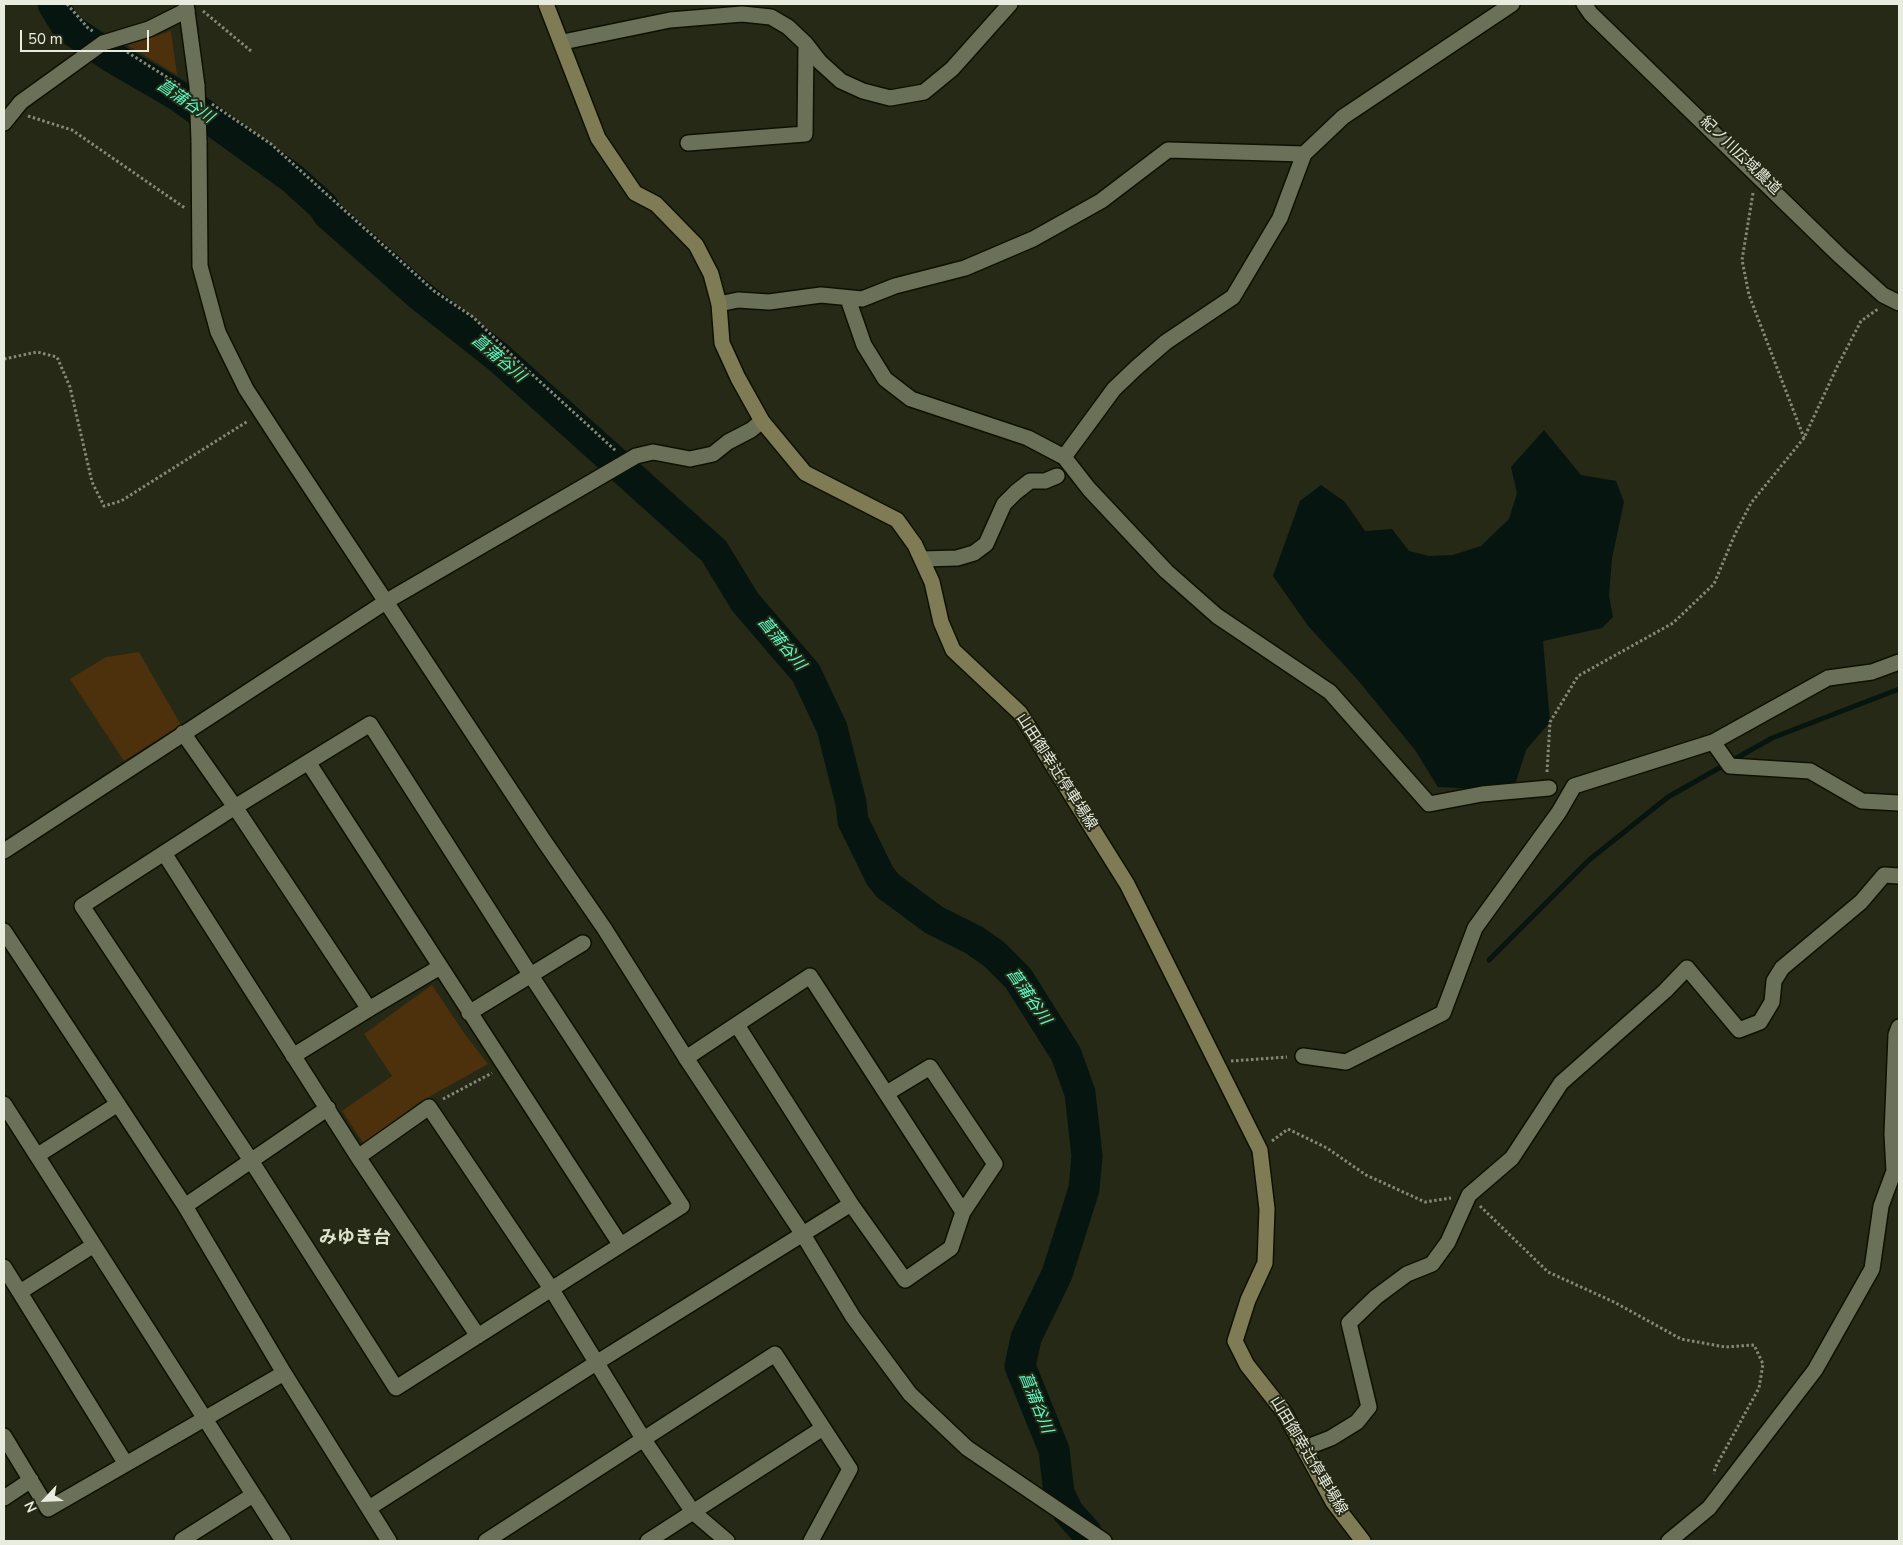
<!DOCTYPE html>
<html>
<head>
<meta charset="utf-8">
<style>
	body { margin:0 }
	#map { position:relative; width:1903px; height:1545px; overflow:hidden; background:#252915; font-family:"Nunito Sans",sans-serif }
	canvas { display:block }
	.frame { position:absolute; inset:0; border:5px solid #e8ecdf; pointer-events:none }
	.north { position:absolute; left:20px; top:1475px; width:50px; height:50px; -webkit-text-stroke:4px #252915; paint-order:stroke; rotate:245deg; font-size:14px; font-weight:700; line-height:20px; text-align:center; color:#e8ecdf }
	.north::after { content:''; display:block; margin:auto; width:18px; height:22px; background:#e8ecdf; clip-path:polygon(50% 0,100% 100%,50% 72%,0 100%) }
	.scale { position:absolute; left:20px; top:30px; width:129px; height:22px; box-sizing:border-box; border:2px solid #e8ecdf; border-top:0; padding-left:6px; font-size:15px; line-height:18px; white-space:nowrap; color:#e8ecdf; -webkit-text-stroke:4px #252915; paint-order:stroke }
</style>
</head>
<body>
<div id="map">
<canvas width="1903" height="1545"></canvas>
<div class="frame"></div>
<div class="north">N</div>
<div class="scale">50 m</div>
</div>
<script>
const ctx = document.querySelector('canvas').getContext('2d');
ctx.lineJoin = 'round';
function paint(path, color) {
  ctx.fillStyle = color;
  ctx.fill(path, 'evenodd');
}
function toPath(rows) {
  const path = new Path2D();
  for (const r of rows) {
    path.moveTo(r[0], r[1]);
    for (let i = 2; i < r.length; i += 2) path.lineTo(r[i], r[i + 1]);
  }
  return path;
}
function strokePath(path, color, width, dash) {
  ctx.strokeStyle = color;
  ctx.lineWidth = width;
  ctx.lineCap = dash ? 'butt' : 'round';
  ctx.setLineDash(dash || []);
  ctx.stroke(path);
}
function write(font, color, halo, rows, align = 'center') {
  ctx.font = font + ' "Nunito Sans","Noto Sans JP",sans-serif';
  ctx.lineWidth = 4;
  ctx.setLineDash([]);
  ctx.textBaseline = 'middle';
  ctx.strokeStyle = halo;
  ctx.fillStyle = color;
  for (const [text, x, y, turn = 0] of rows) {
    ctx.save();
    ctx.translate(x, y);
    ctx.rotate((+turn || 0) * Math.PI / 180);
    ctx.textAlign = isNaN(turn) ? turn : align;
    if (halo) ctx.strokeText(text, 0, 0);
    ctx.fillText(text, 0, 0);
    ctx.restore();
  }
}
paint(toPath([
	[171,31,177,75,127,45],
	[139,652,181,725,124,761,70,679,106,657],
	[432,985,464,1033,488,1064,418,1103,364,1144,342,1111,392,1076,364,1034]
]), '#4d310d');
paint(toPath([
	[1544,430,1581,475,1616,481,1624,502,1612,558,1609,596,1613,617,1602,628,1543,641,1550,722,1526,750,1513,791,1438,787,1415,750,1357,679,1309,627,1273,576,1300,501,1321,485,1345,502,1365,531,1392,529,1409,551,1429,556,1453,555,1481,546,1509,519,1517,493,1511,467]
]), '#06150f');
strokePath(toPath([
	[1489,960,1589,860,1668,797,1772,738,1899,689]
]), '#06150f', 5);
strokePath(toPath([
	[53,4,67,27,110,56,177,95,292,178,323,206,328,214,417,293,498,357,714,551,745,602,806,673,832,728,851,803,853,821,880,876,888,886,934,920,974,940,994,954,1018,978,1066,1054,1080,1093,1087,1156,1084,1189,1057,1274,1026,1338,1020,1366,1054,1450,1059,1493,1068,1512,1086,1532,1091,1541]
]), '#06150f', 31);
const minor = toPath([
	[563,42,670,20,742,14,771,17,788,27,806,44,820,62,841,81,863,91,890,98,924,92,952,69,1010,4],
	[4,123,21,102,103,43,149,29,187,10],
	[688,143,805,134,806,44],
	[848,299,864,345,885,379,911,399,1028,438,1064,457,1089,489,1166,571,1217,616,1330,692,1429,804,1482,794,1549,788],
	[719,304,738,300,769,302,821,295,862,299,895,286,965,268,1033,239,1101,201,1168,150,1304,154],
	[1064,457,1114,389,1136,368,1166,342,1233,297,1280,218,1304,154,1343,117,1512,4],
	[922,559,957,558,974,553,986,544,1004,504,1016,492,1030,481,1045,481,1057,476],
	[370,724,530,974,682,1206,396,1388,252,1162,82,906,235,807,370,724],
	[183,733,235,807,369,1009,293,1056],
	[1713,742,1730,766,1810,771,1862,801,1899,803],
	[308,762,620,1244],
	[4,851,387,601,636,456,653,452,690,459,713,454,728,442,751,430,762,421],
	[164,853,358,1157,478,1336],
	[4,931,185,1206,284,1373,389,1541],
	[369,1009,440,967],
	[469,1013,583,943],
	[737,1025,851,1204,905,1280,951,1248,963,1212,995,1164,930,1067,887,1093],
	[1303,1056,1346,1062,1443,1013,1475,928,1559,812,1574,786,1713,742,1828,678,1872,672,1899,662],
	[686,1058,810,976,963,1212],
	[4,1104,283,1541],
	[38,1155,118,1104],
	[358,1157,429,1107,552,1290,644,1440,693,1512,727,1541],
	[185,1206,328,1108],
	[4,1267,126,1464],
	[20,1292,94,1245],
	[4,1436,48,1509,284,1373],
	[1305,1448,1331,1438,1357,1422,1369,1407,1349,1323,1376,1297,1407,1274,1432,1264,1448,1242,1469,1195,1512,1158,1561,1083,1665,991,1687,968,1739,1030,1760,1022,1772,1002,1774,981,1782,968,1861,902,1884,875,1899,876],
	[4,1498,31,1480],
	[369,1508,596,1363,851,1204],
	[183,1541,182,1540,253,1495],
	[486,1541,775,1354,850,1469,811,1541],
	[648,1541,823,1428],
	[1669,1541,1709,1508,1815,1370,1872,1269,1881,1206,1894,1171,1892,1134,1896,1035,1899,1027]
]);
const tertiary = toPath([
	[186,4,197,86],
	[1584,4,1591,14,1840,256,1883,295,1899,303],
	[199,141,200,266,218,332,246,389,287,452,544,841,604,928,686,1058,802,1233,853,1317,910,1394,967,1448,1104,1541]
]);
const secondary = toPath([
	[546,4,598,138,635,193,656,204,696,245,711,274,719,304,722,343,738,378,762,421,805,473,897,520,915,545,932,582,941,622,953,650,1020,713,1127,884,1260,1150,1267,1209,1265,1263,1248,1300,1235,1341,1247,1365,1284,1412,1333,1502,1363,1541]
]);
strokePath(minor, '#0e1101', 18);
strokePath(tertiary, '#0e1101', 18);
strokePath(secondary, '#0e1101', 18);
strokePath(toPath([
	[67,4,88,28,94,32],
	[203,11,251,51],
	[127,52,181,86],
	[212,104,271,144,434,291,473,317,524,367,616,451],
	[28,116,72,130,185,208],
	[1753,193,1742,260,1749,295,1804,438],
	[4,359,37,352,57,357,70,387,92,482,104,506,121,501,248,421],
	[1547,772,1550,722,1578,676,1673,623,1714,584,1735,534,1751,503,1804,438,1837,367,1861,321,1878,309],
	[1231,1061,1287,1057],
	[443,1099,492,1073],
	[1272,1141,1288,1129,1327,1148,1366,1175,1425,1202,1451,1198],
	[1480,1206,1548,1272,1614,1302,1681,1339,1725,1347,1754,1345,1763,1364,1759,1388,1715,1468,1714,1474]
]), '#848878', 3, [2.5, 2.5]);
strokePath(minor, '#6b7059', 15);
strokePath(tertiary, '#6b7059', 15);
strokePath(secondary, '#7e7b55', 15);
const tertiaryBridge = toPath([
	[197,86,199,141]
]);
strokePath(tertiaryBridge, '#0e1101', 18, []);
strokePath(tertiaryBridge, '#6b7059', 15);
write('15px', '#e8ecdf', '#252915', [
	["紀ノ川広域農道",1740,156,44],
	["山田御幸辻停車場線",1056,772,57],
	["山田御幸辻停車場線",1308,1456,59]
]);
write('italic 16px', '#5afbc7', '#252915', [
	["菖蒲谷川",185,102,34],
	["菖蒲谷川",498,359,40],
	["菖蒲谷川",781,644,50],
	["菖蒲谷川",1028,997,55],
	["菖蒲谷川",1035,1403,68]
]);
write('bold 18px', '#dde3ca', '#252915', [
	["みゆき台",355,1239]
]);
</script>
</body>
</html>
